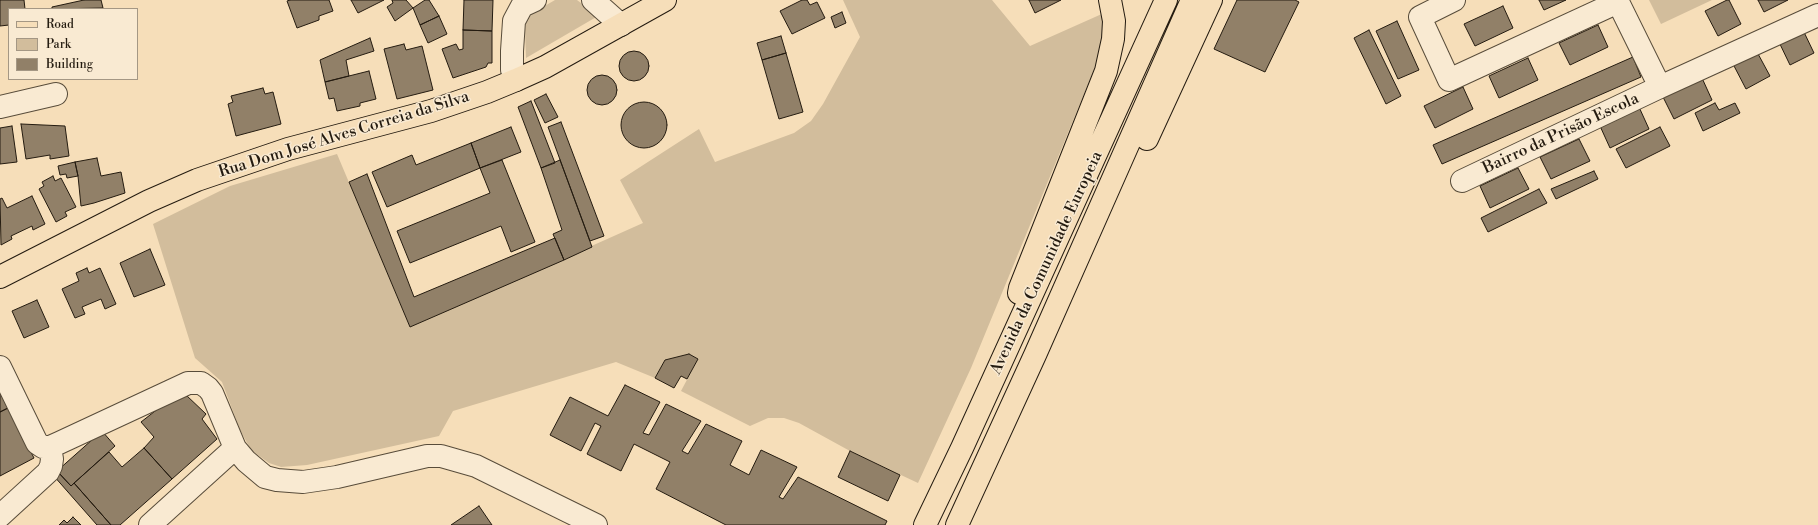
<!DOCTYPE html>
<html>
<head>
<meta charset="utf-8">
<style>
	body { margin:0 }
	#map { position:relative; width:1818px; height:525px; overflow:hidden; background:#f6deb9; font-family:"Libre Bodoni",serif }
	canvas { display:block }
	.legend { position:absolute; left:8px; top:8px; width:130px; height:72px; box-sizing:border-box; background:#f9ead2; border:1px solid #a49784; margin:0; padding:5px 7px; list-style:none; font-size:12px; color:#241b10 }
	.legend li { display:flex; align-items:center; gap:8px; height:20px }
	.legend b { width:20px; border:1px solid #a49784 }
</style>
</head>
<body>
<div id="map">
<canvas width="1818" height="525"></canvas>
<ul class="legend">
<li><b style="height:5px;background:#f6deb9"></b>Road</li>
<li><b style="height:11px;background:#d2bd9c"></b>Park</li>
<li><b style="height:11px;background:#918068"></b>Building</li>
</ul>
</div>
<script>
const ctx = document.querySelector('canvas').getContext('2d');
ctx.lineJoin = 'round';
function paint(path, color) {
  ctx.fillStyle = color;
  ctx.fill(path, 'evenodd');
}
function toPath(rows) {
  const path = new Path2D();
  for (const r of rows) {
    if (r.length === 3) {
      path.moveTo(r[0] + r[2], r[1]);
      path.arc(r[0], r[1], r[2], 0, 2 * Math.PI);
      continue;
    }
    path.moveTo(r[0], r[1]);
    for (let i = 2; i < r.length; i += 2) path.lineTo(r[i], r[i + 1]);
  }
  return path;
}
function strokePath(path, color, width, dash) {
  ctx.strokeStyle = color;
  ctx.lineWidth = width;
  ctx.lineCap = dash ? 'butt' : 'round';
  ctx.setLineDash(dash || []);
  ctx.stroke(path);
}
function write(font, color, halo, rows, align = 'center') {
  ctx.font = font + ' "Libre Bodoni",serif';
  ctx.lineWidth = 3;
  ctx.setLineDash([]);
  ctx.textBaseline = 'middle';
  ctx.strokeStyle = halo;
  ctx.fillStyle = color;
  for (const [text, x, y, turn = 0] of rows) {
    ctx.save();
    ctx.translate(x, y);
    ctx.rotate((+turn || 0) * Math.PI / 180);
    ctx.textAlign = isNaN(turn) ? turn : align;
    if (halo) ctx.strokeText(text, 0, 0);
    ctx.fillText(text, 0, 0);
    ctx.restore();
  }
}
paint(toPath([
	[555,0,577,0,598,16,526,58,525,30,526,20,531,14],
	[843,0,992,0,1030,46,1104,13,1105,31,1099,56,1089,82,971,368,918,483,850,451,799,423,784,418,768,418,750,426,681,391,698,359,689,354,665,360,655,378,616,362,453,411,439,436,307,465,281,467,269,463,251,450,240,430,222,382,195,358,153,224,230,186,337,154,410,327,643,223,620,180,699,129,715,162,794,133,811,121,823,104,860,37],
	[1649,0,1712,0,1661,24]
]), '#d2bd9c');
const building = toPath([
	[0,0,24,0,25,9,9,9,9,25,0,26,0,0],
	[84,0,101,0,103,8,52,9,52,7,84,0],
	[290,0,329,0,333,11,319,16,319,20,297,28,287,1,290,0],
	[351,0,384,0,358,13,351,0],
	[392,0,406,0,413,8,395,21,387,7,393,3,392,0],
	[425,0,429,0,439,16,420,25,413,8,425,0],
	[464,0,493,0,492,31,463,30,464,0],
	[802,0,807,0,810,5,817,2,825,18,792,34,780,11,802,0],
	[1029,0,1061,0,1035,13,1029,0],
	[1237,0,1295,0,1299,2,1265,72,1214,49,1237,0],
	[1539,0,1566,0,1544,10,1539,0],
	[1727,0,1729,0,1741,24,1718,36,1705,11,1727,0],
	[1758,0,1788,0,1764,12,1758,0],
	[1503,6,1513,28,1475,46,1464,24,1503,6],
	[842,12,846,23,835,28,831,17,842,12],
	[439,16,447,34,428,43,420,25,439,16],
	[1397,21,1419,70,1398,79,1376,31,1397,21],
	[1598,25,1608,47,1570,65,1559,43,1598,25],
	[1802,28,1814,53,1790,65,1778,40,1802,28],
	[463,30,492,31,492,63,488,63,486,67,453,78,442,49,456,44,459,50,463,49,463,30],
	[1369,30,1401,96,1386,104,1354,38,1369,30],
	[781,36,786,53,762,60,757,43,781,36],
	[370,38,374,51,346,60,349,76,325,82,320,60,370,38],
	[404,44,406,50,422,46,433,90,397,99,384,49,404,44],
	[634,66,15],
	[1757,52,1770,76,1746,89,1733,64,1757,52],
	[786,53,803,112,779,119,762,60,786,53],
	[1633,57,1641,77,1442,164,1433,145,1633,57],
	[1528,58,1538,80,1499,98,1489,76,1528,58],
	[369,71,376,99,360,103,360,106,337,111,334,98,329,99,325,82,369,71],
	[602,90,15],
	[1702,78,1712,100,1674,119,1663,97,1702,78],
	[1463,87,1473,109,1435,128,1424,106,1463,87],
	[263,88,265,94,273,92,281,124,236,136,228,104,233,102,231,96,263,88],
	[546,94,558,117,545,123,534,100,546,94],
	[531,101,555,163,541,168,518,107,531,101],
	[644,125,23],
	[1715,103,1719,110,1735,103,1740,113,1703,131,1695,113,1715,103],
	[1639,107,1649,129,1610,148,1600,126,1639,107],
	[561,122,604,236,590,241,548,127,561,122],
	[21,124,65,126,69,156,50,159,50,155,26,159,21,124],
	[12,126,17,162,0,164,0,128,12,126],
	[511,127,521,152,480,168,471,143,511,127],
	[1660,127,1670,146,1626,168,1616,149,1660,127],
	[1579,139,1590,161,1551,179,1540,157,1579,139],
	[471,143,480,168,387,207,372,172,412,155,416,165,471,143],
	[97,158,101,176,121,172,125,193,94,203,81,206,78,176,75,162,97,158],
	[502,160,535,242,511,252,501,226,410,263,397,231,490,193,480,168,502,160],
	[560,160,592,247,564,260,553,234,562,230,541,168,560,160],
	[75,162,78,176,67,178,66,174,60,175,58,166,75,162],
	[1518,168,1529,189,1490,208,1480,186,1518,168],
	[1594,171,1598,179,1556,199,1551,189,1594,171],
	[367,174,414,297,555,238,564,260,410,327,349,182,367,174],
	[53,176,55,181,61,178,76,207,65,212,67,216,56,222,39,189,44,186,42,182,53,176],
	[1539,189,1547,203,1488,232,1481,218,1539,189],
	[32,196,45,224,33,230,32,226,11,236,12,239,1,245,0,199,2,198,7,208,32,196],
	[150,249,165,285,134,297,120,263,150,249],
	[87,268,89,273,100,268,116,304,105,309,101,299,82,307,85,314,75,318,62,289,79,281,76,273,87,268],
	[37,300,49,327,24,338,12,311,37,300],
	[689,354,698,359,687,379,681,376,674,388,655,378,665,360,689,354],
	[625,385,660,402,643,433,649,435,666,404,701,421,682,451,688,454,706,424,742,441,730,465,749,475,761,450,797,467,779,497,783,499,798,477,887,521,885,525,726,525,656,489,670,462,634,444,621,471,587,454,601,426,595,423,581,451,550,435,570,397,608,416,625,385],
	[0,391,8,408,0,412,0,391],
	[186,395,206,414,202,419,217,439,172,479,144,448,154,437,141,422,168,401,186,395],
	[8,408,34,458,0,476,0,412,8,408],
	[102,431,115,446,71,486,57,471,102,431],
	[144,448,172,479,120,525,111,525,74,483,109,452,122,467,144,448],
	[850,451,900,475,888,501,838,477,850,451],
	[57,471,71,486,74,483,111,525,97,525,53,475,57,471],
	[479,506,492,525,451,525,479,506],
	[73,517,81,525,59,525,64,520,67,523,73,517]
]);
paint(building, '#918068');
strokePath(building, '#241b10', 1);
const minor = toPath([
	[593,0,621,25],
	[1454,0,1420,17,1449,80,1618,2,1618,0],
	[516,80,512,70,512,51,514,21,522,6,535,0],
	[1660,87,1818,15],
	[0,107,56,94],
	[1462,181,1660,87,1618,2],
	[0,367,37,443,43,447,50,447,59,443,188,383,201,383,208,388,212,393,235,448,246,461,265,477,277,480,303,482,337,477,427,456,441,456,476,466,596,525],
	[0,516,48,472,51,466,52,459,50,447],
	[150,525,235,448]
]);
const major = toPath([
	[1147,139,1211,0],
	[0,277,149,201,197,180,288,149,431,111,487,92,516,80,545,67,665,0],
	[1019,293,1020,288,1106,71,1113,39,1114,21,1110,0],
	[925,525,962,448,1166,0],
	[957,525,1035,355,1192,0]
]);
strokePath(minor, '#584c3a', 24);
strokePath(major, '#241b10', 24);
strokePath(minor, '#f9ead2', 22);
strokePath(major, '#f6deb9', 22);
write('16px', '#241b10', '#f9ead2', [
	["Bairro da Prisão Escola",1561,134,-25],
	["Rua Dom José Alves Correia da Silva",344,135,-17],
	["Avenida da Comunidade Europeia",1047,263,-65]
]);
</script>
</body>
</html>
